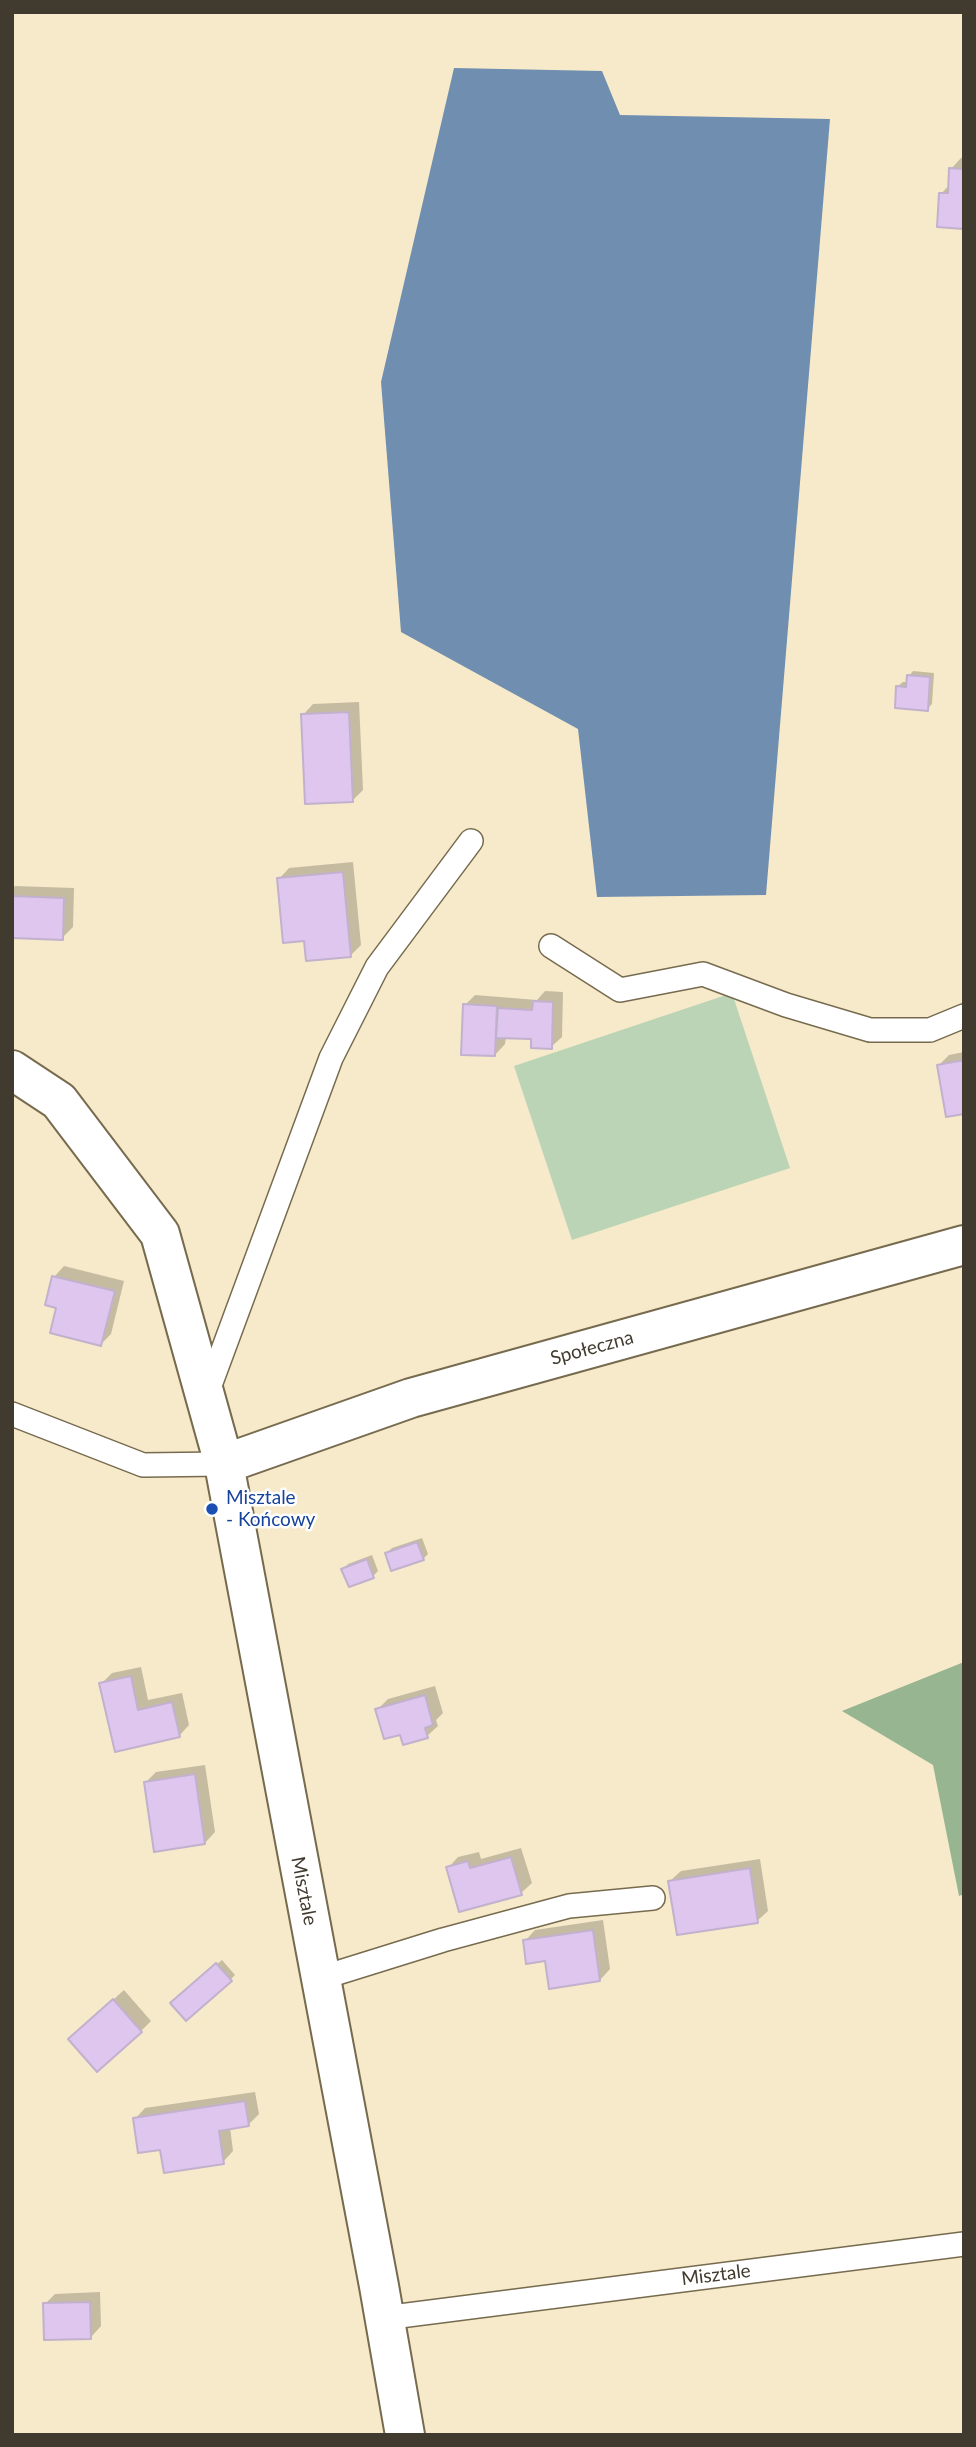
<!DOCTYPE html>
<html>
<head>
<meta charset="utf-8">
<style>
	body { margin:0 }
	#map { position:relative; width:976px; height:2447px; overflow:hidden; background:#f7eaca; font-family:Lato,sans-serif }
	canvas { display:block }
	.frame { position:absolute; inset:0; border:14px solid #403b2e; pointer-events:none }
</style>
</head>
<body>
<div id="map">
<canvas width="976" height="2447"></canvas>
<div class="frame"></div>
</div>
<script>
const ctx = document.querySelector('canvas').getContext('2d');
ctx.lineJoin = 'round';
function paint(path, color) {
  ctx.fillStyle = color;
  ctx.fill(path, 'evenodd');
}
function toPath(rows) {
  const path = new Path2D();
  for (const r of rows) {
    path.moveTo(r[0], r[1]);
    for (let i = 2; i < r.length; i += 2) path.lineTo(r[i], r[i + 1]);
  }
  return path;
}
function strokePath(path, color, width, dash) {
  ctx.strokeStyle = color;
  ctx.lineWidth = width;
  ctx.lineCap = dash ? 'butt' : 'round';
  ctx.setLineDash(dash || []);
  ctx.stroke(path);
}
function write(font, color, halo, rows, align = 'center') {
  ctx.font = font + ' Lato,sans-serif';
  ctx.lineWidth = 5;
  ctx.setLineDash([]);
  ctx.textBaseline = 'middle';
  ctx.strokeStyle = halo;
  ctx.fillStyle = color;
  for (const [text, x, y, turn = 0] of rows) {
    ctx.save();
    ctx.translate(x, y);
    ctx.rotate((+turn || 0) * Math.PI / 180);
    ctx.textAlign = isNaN(turn) ? turn : align;
    if (halo) ctx.strokeText(text, 0, 0);
    ctx.fillText(text, 0, 0);
    ctx.restore();
  }
}
paint(toPath([
	[732,993,790,1168,572,1240,514,1066]
]), '#bad4b5');
paint(toPath([
	[964,1662,964,1894,959,1896,933,1765,842,1711]
]), '#97b591');
paint(toPath([
	[454,68,602,71,620,115,830,119,766,895,597,897,578,729,401,632,381,382]
]), '#708fb0');
paint(toPath([
	[961,158,964,158,964,227,941,194,950,184,951,169],
	[913,671,934,673,932,704,927,709,898,686,903,682,908,682,909,676],
	[359,702,363,790,353,800,303,715,313,704],
	[353,862,361,945,350,956,305,939,279,879,289,868],
	[15,886,74,888,73,927,62,938,12,937,12,889],
	[545,991,563,992,562,1037,551,1047,533,1038,506,1037,505,1044,495,1055,465,1005,475,995,537,1000],
	[964,1052,964,1112,938,1066,949,1055],
	[64,1266,124,1281,111,1334,101,1344,58,1307,54,1277],
	[422,1538,428,1554,423,1559,387,1553,392,1548],
	[372,1555,378,1571,373,1576,343,1569,348,1564],
	[141,1667,148,1700,182,1693,189,1725,179,1736,116,1750,101,1684,112,1673],
	[435,1686,443,1713,436,1720,438,1726,427,1736,404,1743,401,1733,377,1710,388,1699],
	[205,1765,215,1832,205,1843,145,1783,156,1772],
	[521,1848,532,1883,521,1893,448,1868,458,1857,479,1852,481,1859],
	[760,1859,768,1911,757,1921,670,1881,681,1871],
	[603,1920,610,1969,600,1980,547,1959,525,1941,535,1930],
	[222,1960,235,1975,230,1980,177,1998],
	[124,1990,151,2021,141,2031,81,2029],
	[255,2092,259,2114,248,2125,230,2127,233,2151,223,2162,161,2148,135,2119,145,2108],
	[100,2292,101,2326,91,2337,45,2304,55,2294]
]), '#0003');
const building = toPath([
	[949,168,964,169,964,229,937,227,939,193,948,193,949,168],
	[907,675,930,677,928,711,895,708,896,686,906,687,907,675],
	[349,712,353,802,305,804,301,714,349,712],
	[343,872,351,957,306,961,304,941,283,943,277,878,343,872],
	[12,896,64,898,63,940,12,938,12,896],
	[533,1001,553,1002,552,1049,531,1048,531,1039,496,1038,498,1008,532,1010,533,1001],
	[463,1004,497,1006,495,1056,461,1055,463,1004],
	[964,1060,964,1114,946,1117,937,1065,964,1060],
	[52,1276,115,1291,101,1346,50,1333,56,1308,45,1305,52,1276],
	[417,1542,424,1560,391,1571,385,1553,417,1542],
	[367,1559,374,1578,349,1587,341,1569,367,1559],
	[131,1676,138,1710,172,1702,180,1737,115,1752,99,1683,131,1676],
	[425,1695,433,1725,425,1728,428,1738,403,1745,400,1735,384,1739,375,1709,425,1695],
	[195,1774,205,1844,154,1852,144,1782,195,1774],
	[511,1857,522,1895,459,1912,446,1867,468,1861,470,1868,511,1857],
	[750,1868,758,1923,677,1935,668,1881,750,1868],
	[593,1930,600,1981,549,1989,545,1961,526,1964,523,1940,593,1930],
	[216,1963,232,1981,186,2021,170,2003,216,1963],
	[113,1999,142,2032,97,2072,68,2039,113,1999],
	[245,2101,249,2126,219,2131,224,2164,164,2173,160,2150,138,2153,133,2118,245,2101],
	[90,2302,91,2339,44,2340,43,2303,90,2302]
]);
paint(building, '#dec6ee');
strokePath(building, '#c1b1cd', 2);
const service = toPath([
	[551,946,620,990,703,974,786,1005,870,1030,930,1030,964,1016],
	[206,1396,331,1058,377,967,471,841],
	[12,1414,143,1465,224,1464],
	[321,1978,443,1940,569,1906,653,1898],
	[384,2318,964,2244]
]);
const minor = toPath([
	[12,1070,59,1101,160,1234,224,1464,379,2286,405,2435],
	[224,1464,411,1398,964,1245]
]);
strokePath(service, '#776b4f', 26);
strokePath(minor, '#776b4f', 42);
strokePath(service, '#fff', 23);
strokePath(minor, '#fff', 38);
for (const [x, y, r, color] of [
	[212,1509,7,"#1a4fb4"]
]) {
  const dot = new Path2D();
  dot.arc(x, y, r, 0, 2 * Math.PI);
  ctx.fillStyle = color;
  ctx.fill(dot);
  strokePath(dot, '#fff', 2.5);
}
write('19px', '#403b2e', '#fff', [
	["Społeczna",592,1348,-15],
	["Misztale",304,1891,79],
	["Misztale",716,2275,-7]
]);
write('19px', '#164399', '#fff', [
	["Misztale",226,1498],
	["- Końcowy",226,1520]
], 'left');
</script>
</body>
</html>
